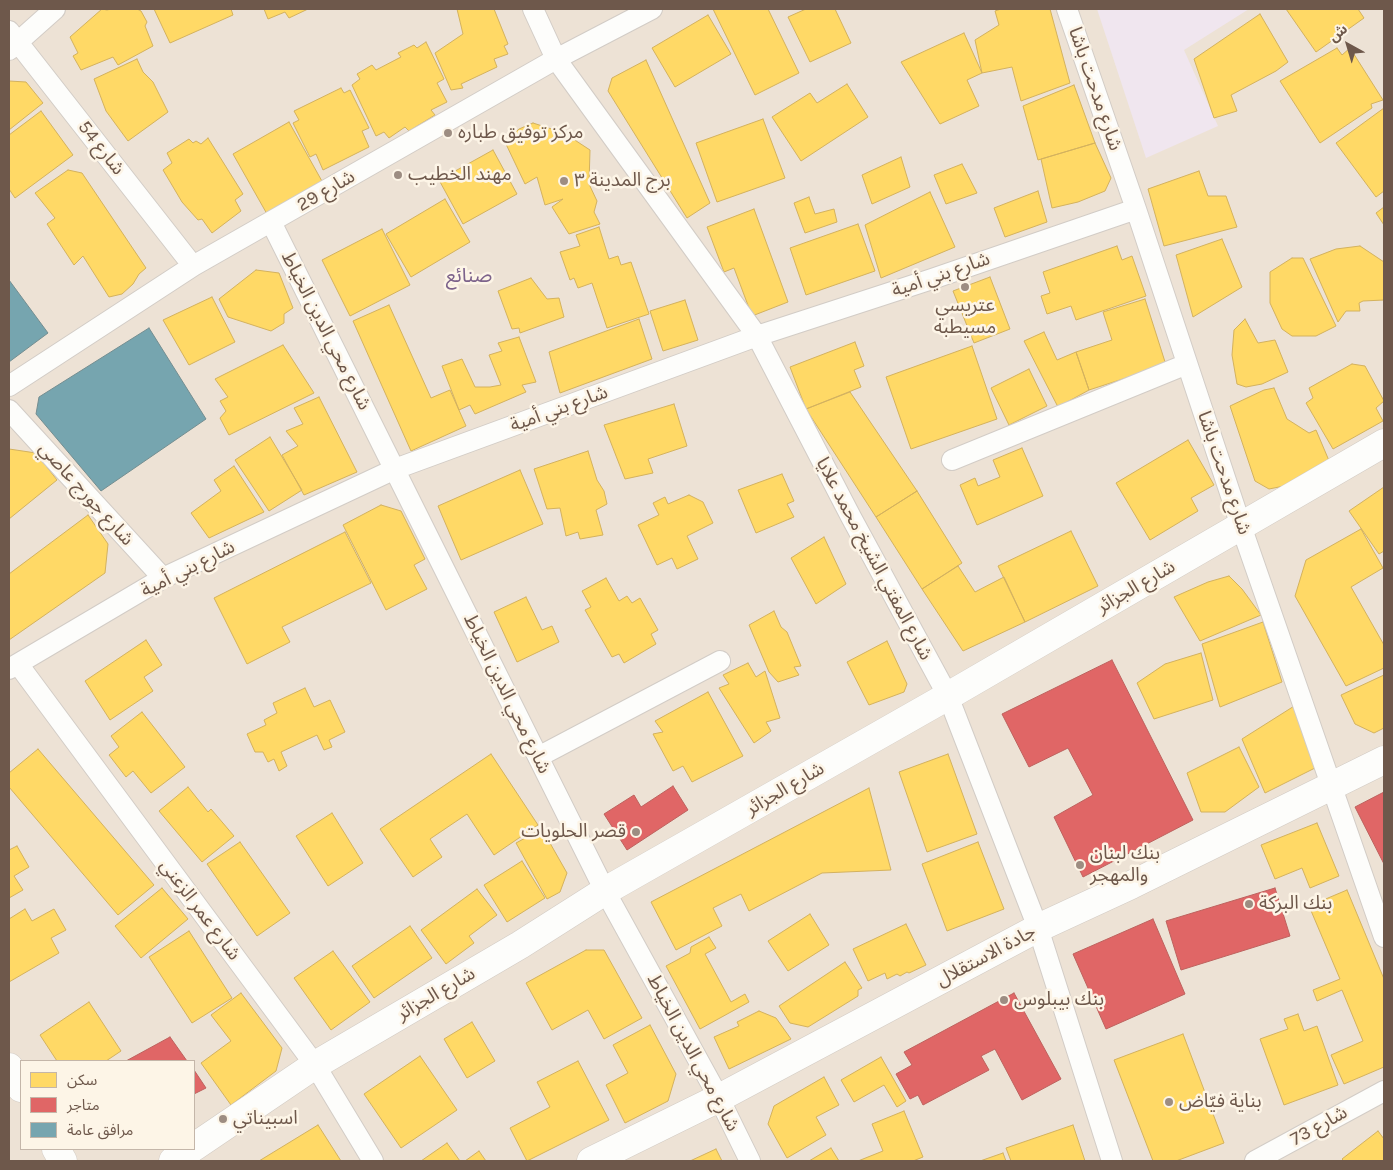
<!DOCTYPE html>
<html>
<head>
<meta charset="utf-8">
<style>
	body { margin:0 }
	#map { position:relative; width:1393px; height:1170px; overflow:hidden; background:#f4efe7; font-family:Karla,"Noto Sans Arabic",sans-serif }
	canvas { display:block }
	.frame { position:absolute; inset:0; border:10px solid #6e584b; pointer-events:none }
	.legend { position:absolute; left:20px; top:1060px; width:175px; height:90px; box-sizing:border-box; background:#fdf5e7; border:1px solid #c4b6a9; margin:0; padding:6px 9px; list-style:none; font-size:15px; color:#6e584b }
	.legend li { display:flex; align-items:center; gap:10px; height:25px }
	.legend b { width:25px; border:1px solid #c4b6a9 }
	.north { position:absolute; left:1323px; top:20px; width:50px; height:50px; -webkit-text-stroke:4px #fdf5e7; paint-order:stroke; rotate:321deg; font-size:14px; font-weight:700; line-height:20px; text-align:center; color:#6e584b }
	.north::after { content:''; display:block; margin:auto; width:18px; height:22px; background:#6e584b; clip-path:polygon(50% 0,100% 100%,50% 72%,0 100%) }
</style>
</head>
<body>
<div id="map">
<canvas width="1393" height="1170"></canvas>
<div class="frame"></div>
<ul class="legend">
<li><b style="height:14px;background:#ffd966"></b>سكن</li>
<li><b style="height:14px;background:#e06666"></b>متاجر</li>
<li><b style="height:14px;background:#76a5af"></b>مرافق عامة</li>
</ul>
<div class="north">ش</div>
</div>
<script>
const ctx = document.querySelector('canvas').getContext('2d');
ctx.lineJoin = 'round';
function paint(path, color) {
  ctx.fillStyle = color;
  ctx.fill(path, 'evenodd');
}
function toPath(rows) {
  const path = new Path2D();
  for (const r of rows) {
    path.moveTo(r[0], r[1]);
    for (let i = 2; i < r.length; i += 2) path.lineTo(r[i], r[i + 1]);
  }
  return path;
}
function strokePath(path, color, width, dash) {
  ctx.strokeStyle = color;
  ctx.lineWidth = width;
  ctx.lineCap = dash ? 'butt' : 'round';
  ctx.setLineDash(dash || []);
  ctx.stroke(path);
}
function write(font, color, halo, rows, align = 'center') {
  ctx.font = font + ' Karla,"Noto Sans Arabic",sans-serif';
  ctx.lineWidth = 5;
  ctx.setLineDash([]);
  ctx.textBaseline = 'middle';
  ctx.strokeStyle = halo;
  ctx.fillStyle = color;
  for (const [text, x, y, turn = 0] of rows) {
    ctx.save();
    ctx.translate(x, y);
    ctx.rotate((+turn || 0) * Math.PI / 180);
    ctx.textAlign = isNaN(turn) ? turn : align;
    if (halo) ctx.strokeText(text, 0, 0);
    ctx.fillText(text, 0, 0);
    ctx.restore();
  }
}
paint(toPath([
	[9,9,1384,9,1384,1161,9,1161],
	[21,1061,194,1061,194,1149,21,1149]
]), '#ede2d5');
paint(toPath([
	[1097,9,1249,9,1184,50,1218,126,1146,158]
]), '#f0e6ef');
const homes = toPath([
	[102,9,107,10,111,9,137,9,141,11,147,22,145,26,153,46,118,65,113,57,81,70,73,56,78,53,70,37,102,9],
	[154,9,231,9,233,15,170,43,154,9],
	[264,9,308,9,289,18,285,12,268,19,264,9],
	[457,9,494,9,508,44,504,46,508,54,494,59,497,67,461,84,463,88,451,90,435,53,463,34,457,9],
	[713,9,768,9,799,73,755,95,713,9],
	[806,9,835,9,851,43,810,62,788,17,806,9],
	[1001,9,1050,9,1070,83,1021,101,1012,67,982,73,975,40,999,25,995,11,1001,9],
	[1286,9,1358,9,1364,18,1316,52,1286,9],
	[1260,14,1288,62,1276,71,1231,95,1237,111,1214,118,1194,59,1260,14],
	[708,15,731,54,675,87,652,48,708,15],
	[964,33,982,73,967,80,979,106,940,124,901,62,964,33],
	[426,42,444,79,437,83,447,102,431,110,435,115,409,131,405,127,389,138,384,132,376,136,352,85,360,79,357,74,372,65,376,70,401,57,398,53,414,45,417,48,426,42],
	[1337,48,1342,55,1350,48,1383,100,1371,104,1372,108,1320,143,1280,81,1337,48],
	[137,59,143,72,153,82,168,112,128,141,106,111,94,79,137,59],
	[646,60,710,203,687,218,608,91,612,78,646,60],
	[9,81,26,82,43,103,9,130,9,81],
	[847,84,868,117,801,161,772,117,810,93,817,103,847,84],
	[1074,85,1095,143,1038,160,1023,106,1074,85],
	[341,88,344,93,350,90,369,128,362,131,369,147,323,170,316,154,310,157,293,123,299,120,294,111,341,88],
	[1384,108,1384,191,1376,197,1336,143,1384,108],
	[41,111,73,155,15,198,9,189,9,135,41,111],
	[763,119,785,178,717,202,696,143,763,119],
	[289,122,323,183,267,214,233,154,289,122],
	[533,123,564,133,590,150,589,184,597,201,594,212,600,224,569,234,552,207,563,199,545,205,537,177,525,184,505,142,519,129,533,123],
	[208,138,243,194,235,200,241,211,212,233,202,219,198,220,182,202,163,170,172,163,167,153,189,139,193,143,196,141,201,144,208,138],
	[1095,143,1111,178,1105,191,1078,202,1052,208,1041,159,1095,143],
	[493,150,517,194,463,224,439,180,493,150],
	[901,157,910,187,872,204,862,175,901,157],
	[962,164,977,193,946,204,934,175,962,164],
	[68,170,82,173,146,268,139,274,133,284,122,294,109,297,83,256,74,265,47,224,55,218,35,193,68,170],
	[1199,171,1208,196,1226,196,1237,227,1164,246,1148,189,1199,171],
	[1038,191,1047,222,1005,237,994,208,1038,191],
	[930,192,955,247,881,278,865,225,930,192],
	[809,197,815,214,834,209,837,222,805,233,794,203,809,197],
	[445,199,470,242,411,277,386,234,445,199],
	[1384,207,1384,225,1376,213,1384,207],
	[754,209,788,302,752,316,734,268,724,272,707,227,754,209],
	[858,224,875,271,806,295,790,248,858,224],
	[599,227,609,259,618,256,621,265,631,262,649,314,607,328,592,283,578,288,574,278,570,280,560,252,580,246,576,235,599,227],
	[382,229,410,285,350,316,322,260,382,229],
	[1222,239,1242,287,1193,317,1176,255,1222,239],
	[1117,246,1122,260,1132,256,1146,296,1076,320,1071,306,1047,314,1041,296,1050,293,1043,272,1117,246],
	[1360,246,1384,262,1384,300,1363,301,1359,303,1360,311,1346,311,1338,322,1310,259,1336,249,1360,246],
	[1292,258,1303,258,1336,326,1316,336,1292,336,1282,329,1270,303,1270,272,1292,258],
	[256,270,279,273,293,308,284,314,284,323,271,331,228,317,219,299,256,270],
	[990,277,1010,329,974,343,953,291,990,277],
	[531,278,547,299,559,298,564,317,520,333,519,328,512,329,498,291,531,278],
	[212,297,235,342,189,365,163,320,212,297],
	[1145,299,1166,365,1089,390,1076,352,1112,340,1103,312,1145,299],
	[685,300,698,340,663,351,650,311,685,300],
	[389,305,431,398,450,390,466,426,411,451,353,321,389,305],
	[639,319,652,359,560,393,549,352,639,319],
	[1245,319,1258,343,1275,340,1288,372,1262,384,1246,387,1237,384,1232,355,1234,330,1245,319],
	[1044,332,1057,360,1076,352,1089,390,1058,407,1024,341,1044,332],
	[519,337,536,382,522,385,526,392,475,414,470,405,459,410,442,366,462,359,475,387,490,387,501,385,489,355,502,351,498,343,519,337],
	[855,342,864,366,854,370,861,387,806,409,790,367,855,342],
	[283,345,314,393,229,435,220,418,226,411,220,401,228,397,215,379,283,345],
	[972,346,997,419,911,449,886,377,972,346],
	[1352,364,1365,366,1384,401,1376,408,1383,421,1333,449,1306,403,1313,398,1309,388,1352,364],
	[1029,369,1047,406,1009,425,991,388,1029,369],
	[1274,388,1287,419,1309,433,1316,430,1330,463,1284,486,1269,489,1255,481,1230,406,1264,390,1274,388],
	[850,392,917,491,876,517,806,409,850,392],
	[319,397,357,472,304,495,282,455,298,446,286,431,303,424,294,408,319,397],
	[674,404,687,446,648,459,653,473,625,479,604,425,674,404],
	[270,437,302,490,269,511,235,460,270,437],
	[1188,440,1214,485,1191,498,1198,511,1150,540,1116,483,1188,440],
	[1022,448,1043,496,977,525,960,485,975,478,978,486,1000,477,993,460,1022,448],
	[9,449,36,453,57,480,9,519,9,449],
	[588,451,597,480,604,491,607,504,596,510,603,535,580,539,578,532,566,536,560,508,547,509,534,469,588,451],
	[234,466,264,512,209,538,191,513,221,491,214,480,234,466],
	[520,470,543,524,461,560,438,506,520,470],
	[782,474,794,501,787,504,794,517,756,533,738,490,782,474],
	[1384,487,1384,551,1379,554,1349,511,1384,487],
	[917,491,962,563,922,589,876,517,917,491],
	[689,495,703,502,713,523,687,536,698,559,677,569,672,558,657,565,638,525,659,515,653,503,665,497,668,504,689,495],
	[381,505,401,511,425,559,414,565,427,589,386,610,343,525,381,505],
	[88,515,108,544,105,573,9,640,9,574,88,515],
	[1361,529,1383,568,1351,587,1384,645,1384,668,1346,686,1295,596,1306,560,1361,529],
	[1071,531,1098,586,1025,622,998,566,1071,531],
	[345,532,371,583,282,627,290,642,247,664,214,598,345,532],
	[824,537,846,584,816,604,791,558,824,537],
	[958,566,975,592,1004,577,1025,622,963,651,922,589,958,566],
	[1229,576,1242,589,1261,615,1200,641,1174,597,1208,582,1229,576],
	[606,578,619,601,627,596,632,603,640,598,658,630,651,634,656,644,624,663,619,654,612,657,585,610,591,607,582,591,606,578],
	[526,597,542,630,552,626,559,642,517,662,494,612,526,597],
	[774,611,781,627,787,632,801,666,794,667,799,675,778,682,769,672,749,625,774,611],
	[1263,622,1282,682,1220,707,1202,644,1263,622],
	[146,640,162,665,144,677,153,691,110,720,85,681,146,640],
	[887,641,907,684,904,692,869,705,847,662,887,641],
	[1201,653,1213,700,1154,719,1137,683,1165,664,1201,653],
	[748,663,756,677,765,671,780,718,766,722,771,731,754,743,719,688,729,684,723,675,748,663],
	[1384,675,1384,728,1374,733,1355,724,1341,695,1384,675],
	[305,688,314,707,330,700,345,732,329,740,332,747,324,750,317,735,281,752,287,766,279,771,274,759,268,762,263,752,255,752,247,734,266,725,264,720,277,713,273,703,305,688],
	[708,692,743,756,692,782,683,766,673,771,653,734,663,732,655,721,708,692],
	[1299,703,1321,765,1265,793,1242,739,1299,703],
	[142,712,185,767,151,793,133,771,126,777,109,755,119,747,111,736,142,712],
	[1239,747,1259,787,1225,812,1201,812,1187,773,1239,747],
	[38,749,154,885,118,915,9,787,9,773,38,749],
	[491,754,538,825,494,855,467,814,430,839,442,857,413,877,380,829,491,754],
	[948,754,977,834,927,852,899,772,948,754],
	[188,787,208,812,211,809,234,836,202,862,159,811,188,787],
	[869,788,891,870,822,873,749,911,741,894,713,908,722,926,676,950,651,902,869,788],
	[332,813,363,863,328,886,296,836,332,813],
	[1317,823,1339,876,1310,888,1302,868,1275,879,1261,845,1317,823],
	[542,829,567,873,560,892,547,899,516,843,542,829],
	[240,842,290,913,257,936,207,864,240,842],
	[978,842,1004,909,947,931,922,864,978,842],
	[17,846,29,867,14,876,23,890,9,898,9,850,17,846],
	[522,861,545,898,507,922,484,885,522,861],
	[162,888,188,919,141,958,115,926,162,888],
	[477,889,497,915,469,936,474,943,446,964,421,930,477,889],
	[1347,890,1384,979,1384,1067,1344,1084,1331,1055,1363,1041,1342,990,1317,1001,1313,990,1340,979,1309,906,1347,890],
	[25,909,32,921,54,909,66,930,51,938,59,953,9,982,9,919,25,909],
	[810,914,829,945,788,971,768,941,810,914],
	[906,924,926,965,909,973,907,972,900,976,897,974,887,979,885,973,868,981,853,949,906,924],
	[410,926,432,958,374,998,352,966,410,926],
	[189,931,232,998,192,1023,149,957,189,931],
	[709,937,716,948,705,954,731,1002,745,994,749,1002,700,1029,666,966,690,953,691,947,709,937],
	[586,950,604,950,642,1018,604,1039,588,1010,552,1030,526,983,586,950],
	[333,951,370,1002,331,1030,294,978,333,951],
	[845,962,862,988,858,990,858,996,808,1027,790,1023,779,1006,845,962],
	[241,993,282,1048,276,1071,231,1105,201,1063,231,1041,211,1015,241,993],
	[89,1002,121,1051,106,1061,57,1061,40,1035,89,1002],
	[759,1011,776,1018,791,1039,729,1069,714,1037,739,1026,737,1022,759,1011],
	[1298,1014,1304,1031,1317,1026,1338,1085,1284,1105,1260,1039,1288,1029,1284,1019,1298,1014],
	[472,1022,495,1061,467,1078,444,1039,472,1022],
	[650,1025,676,1074,668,1101,625,1123,606,1085,628,1073,613,1045,650,1025],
	[1183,1034,1224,1143,1176,1161,1153,1161,1114,1060,1183,1034],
	[420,1056,457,1110,401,1148,364,1094,420,1056],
	[881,1057,906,1101,897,1107,884,1085,854,1102,841,1080,881,1057],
	[578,1061,609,1120,527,1161,510,1128,550,1107,537,1082,578,1061],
	[824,1077,839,1105,816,1117,826,1135,787,1158,768,1124,774,1106,824,1077],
	[904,1111,923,1157,913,1161,858,1161,883,1151,872,1124,904,1111],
	[318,1125,341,1161,259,1161,318,1125],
	[1073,1125,1085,1161,1011,1161,1006,1148,1073,1125],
	[1378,1131,1384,1139,1384,1161,1344,1161,1342,1159,1378,1131],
	[447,1143,460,1161,421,1161,447,1143],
	[831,1148,839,1161,809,1161,831,1148],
	[716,1149,722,1161,690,1161,716,1149],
	[479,1151,486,1161,465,1161,479,1151],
	[1003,1153,1006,1161,980,1161,1003,1153]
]);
paint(homes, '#ffd966');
strokePath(homes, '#d4b25e', 1);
const shops = toPath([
	[1112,660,1193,820,1083,877,1054,817,1093,795,1068,748,1029,767,1002,714,1112,660],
	[673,786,688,810,627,850,604,814,634,795,641,807,673,786],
	[1384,792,1384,864,1355,807,1384,792],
	[1275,888,1290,936,1181,970,1166,921,1275,888],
	[1153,919,1185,994,1106,1029,1073,954,1153,919],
	[1014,993,1061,1079,1022,1100,995,1049,981,1056,989,1070,923,1105,918,1095,910,1099,896,1074,912,1065,904,1052,1014,993],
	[170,1037,187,1061,126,1061,170,1037],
	[194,1070,206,1088,194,1094,194,1070]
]);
paint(shops, '#e06666');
strokePath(shops, '#be625e', 1);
const public = toPath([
	[9,280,48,333,9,362,9,280],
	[149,328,206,419,101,491,36,414,39,397,149,328]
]);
paint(public, '#76a5af');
strokePath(public, '#748e91', 1);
const street = toPath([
	[533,9,556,59,757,336,851,517,948,696,1038,928,1112,1161],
	[1067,9,1136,209,1241,526,1384,937],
	[9,31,193,266],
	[9,50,55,9],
	[271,222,605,891,719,1098,750,1161],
	[9,386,193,266,556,59,652,9],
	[9,410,163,578],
	[952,460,1187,364],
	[18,664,315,1065,373,1161],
	[9,669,163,578,395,469,757,336,932,279,1136,209],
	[538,757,720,661],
	[1255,1161,1384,1091]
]);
const secondary = toPath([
	[9,1067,21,1088],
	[194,1147,315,1065,520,945,605,891,948,696,1384,443],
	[56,1149,63,1161],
	[173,1161,191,1149],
	[591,1161,719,1098,1038,928,1131,885,1384,760]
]);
strokePath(street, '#d2ccc6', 22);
strokePath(secondary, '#d2cbc4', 29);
strokePath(street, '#fdfdfb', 20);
strokePath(secondary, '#fdfdfb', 28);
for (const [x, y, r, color] of [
	[448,133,5,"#9d8d82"],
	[398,175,5,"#9d8d82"],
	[564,181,5,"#9d8d82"],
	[965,287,5,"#9d8d82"],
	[636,832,5,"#9d8d82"],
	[1080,865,5,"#9d8d82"],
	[1249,904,5,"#9d8d82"],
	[1004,1000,5,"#9d8d82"],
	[1169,1102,5,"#9d8d82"],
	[223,1119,5,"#9d8d82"]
]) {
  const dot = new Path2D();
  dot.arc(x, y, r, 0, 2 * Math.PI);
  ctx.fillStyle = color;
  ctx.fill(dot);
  strokePath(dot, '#fdf5e7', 2);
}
write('19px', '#6e584b', '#fdf5e7', [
	["شارع مدحت باشا",1095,89,71],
	["شارع 54",101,148,52],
	["شارع 29",326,191,-30],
	["شارع بني أمية",941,275,-19],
	["شارع محي الدين الخياط",326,331,63],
	["شارع بني أمية",559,409,-20],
	["شارع مدحت باشا",1224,473,71],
	["شارع جورج عاصي",86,494,48],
	["شارع المفتي الشيخ محمد علايا",874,559,62],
	["شارع بني أمية",188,569,-27],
	["شارع الجزائر",1136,587,-30],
	["شارع محي الدين الخياط",507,694,64],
	["شارع الجزائر",785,789,-30],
	["شارع عمر الزعني",200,910,53],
	["جادة الاستقلال",986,956,-28],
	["شارع الجزائر",436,994,-30],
	["شارع محي الدين الخياط",693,1053,62],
	["شارع 73",1319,1126,-29]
]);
write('19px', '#6e584b', '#fdf5e7', [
	["مركز توفيق طباره",458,133],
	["مهند الخطيب",408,175],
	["برج المدينة ٣",574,181],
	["عتريسي",965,306,"center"],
	["مسيطبه",965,328,"center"],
	["قصر الحلويات",626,832,"right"],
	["بنك لبنان",1090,854],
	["والمهجر",1090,876],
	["بنك البركة",1259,904],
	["بنك بيبلوس",1014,1000],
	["بناية فيّاض",1179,1102],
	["اسبيناتي",233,1119]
], 'left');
write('20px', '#7d638b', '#fdf5e7', [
	["صنائع",469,276]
]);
</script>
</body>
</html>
